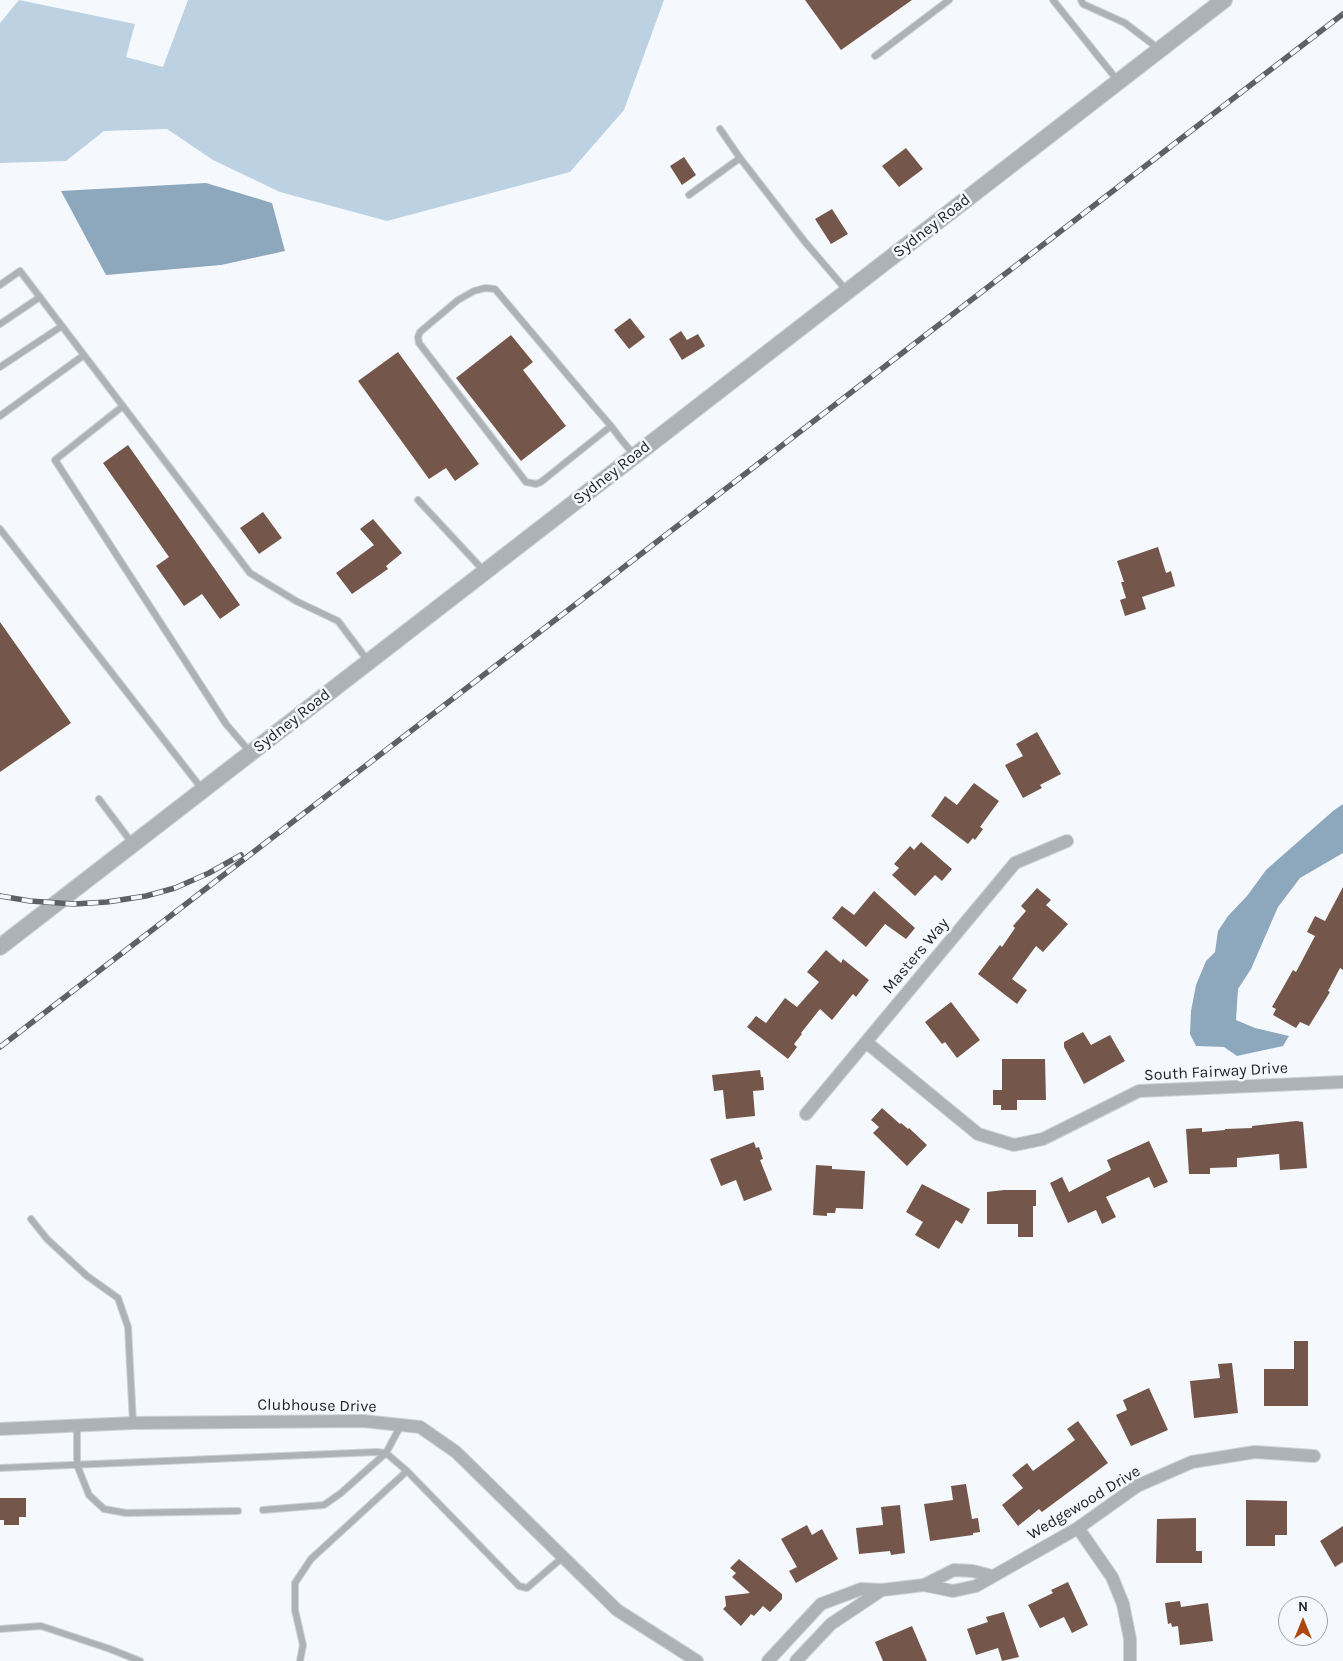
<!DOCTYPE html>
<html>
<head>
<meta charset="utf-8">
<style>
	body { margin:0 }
	#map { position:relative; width:1343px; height:1661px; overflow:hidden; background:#f5f9fd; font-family:Karla,sans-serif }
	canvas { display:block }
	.north { position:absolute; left:1278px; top:1596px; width:50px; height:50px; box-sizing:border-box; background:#f5f9fd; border:1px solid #9fa3a7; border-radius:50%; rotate:0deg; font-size:14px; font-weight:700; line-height:20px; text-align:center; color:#1e2226 }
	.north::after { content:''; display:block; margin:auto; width:18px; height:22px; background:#ab490c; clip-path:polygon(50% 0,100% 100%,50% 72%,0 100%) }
</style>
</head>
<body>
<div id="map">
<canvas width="1343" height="1661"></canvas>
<div class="north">N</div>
</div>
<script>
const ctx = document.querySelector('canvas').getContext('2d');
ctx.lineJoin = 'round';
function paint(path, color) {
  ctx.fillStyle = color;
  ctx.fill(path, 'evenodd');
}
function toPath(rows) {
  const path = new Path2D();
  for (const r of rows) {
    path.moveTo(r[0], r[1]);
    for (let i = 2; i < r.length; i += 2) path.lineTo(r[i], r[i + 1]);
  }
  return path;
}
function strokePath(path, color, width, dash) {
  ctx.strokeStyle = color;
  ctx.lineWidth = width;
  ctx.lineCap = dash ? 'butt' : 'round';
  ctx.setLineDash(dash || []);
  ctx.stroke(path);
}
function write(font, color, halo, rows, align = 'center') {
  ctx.font = font + ' Karla,sans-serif';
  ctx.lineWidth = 5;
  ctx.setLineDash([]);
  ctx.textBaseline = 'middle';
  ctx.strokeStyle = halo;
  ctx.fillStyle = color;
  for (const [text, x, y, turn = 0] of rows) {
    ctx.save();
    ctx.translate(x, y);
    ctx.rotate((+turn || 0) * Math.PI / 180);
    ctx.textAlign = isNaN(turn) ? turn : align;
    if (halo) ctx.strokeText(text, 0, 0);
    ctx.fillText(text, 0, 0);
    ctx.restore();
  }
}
paint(toPath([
	[19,0,135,24,126,57,163,67,188,0,664,0,624,110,570,172,387,221,280,192,213,160,167,129,104,131,66,161,0,163,0,23]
]), '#bcd1e2');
paint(toPath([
	[206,183,272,203,285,251,221,265,106,275,61,191],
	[1343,804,1343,853,1300,878,1278,907,1251,969,1238,989,1236,1020,1255,1028,1289,1036,1283,1046,1237,1056,1224,1047,1196,1046,1190,1034,1191,1011,1196,985,1206,961,1215,952,1218,931,1228,916,1247,896,1266,870,1333,811]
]), '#8da7bd');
paint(toPath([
	[805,0,912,0,841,50],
	[906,148,923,169,899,187,882,166],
	[684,157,696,175,682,185,670,166],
	[832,209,848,234,831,244,815,219],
	[630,318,645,337,629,349,614,330],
	[681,331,687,340,698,334,705,346,682,360,669,339],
	[511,335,533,362,523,370,566,426,521,461,456,378],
	[398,352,479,464,455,481,446,468,429,479,358,381],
	[128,445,240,605,220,619,202,594,184,606,156,566,169,557,103,463],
	[263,512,282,538,259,554,240,528],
	[373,519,402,553,386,566,388,569,352,594,336,573,374,545,360,529],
	[1158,547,1166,573,1171,571,1175,586,1142,597,1146,609,1125,616,1120,600,1126,598,1121,582,1124,582,1117,561],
	[0,622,71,723,0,772],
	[1037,732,1061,774,1040,785,1042,788,1023,798,1005,765,1023,756,1016,744],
	[974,783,999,801,980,827,983,829,975,840,973,838,968,844,931,816,945,796,957,805],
	[921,842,952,869,942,881,935,875,915,896,892,875,899,868,894,864,910,846,914,850],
	[1343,887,1343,970,1340,968,1328,991,1330,992,1309,1026,1300,1022,1296,1028,1273,1015,1276,1009,1272,1007,1293,970,1296,972,1315,936,1307,932,1315,916,1325,921],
	[1037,888,1051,900,1046,905,1068,924,1043,952,1036,946,1012,979,1027,990,1017,1004,978,974,1000,945,1002,947,1015,928,1013,926,1026,911,1021,906],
	[874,891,915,928,906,939,885,924,866,947,832,918,842,906,854,915],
	[826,950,841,963,843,959,869,980,856,997,853,994,832,1020,820,1009,801,1033,802,1034,794,1044,797,1047,788,1059,747,1027,756,1016,766,1023,785,998,797,1007,819,982,807,972],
	[951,1002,980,1040,957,1058,945,1042,942,1044,925,1022],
	[1083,1032,1091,1045,1110,1035,1125,1061,1084,1084,1064,1047,1064,1042],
	[1002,1059,1045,1059,1046,1100,1017,1100,1017,1110,1001,1110,1001,1105,993,1105,993,1090,1002,1090],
	[760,1070,761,1077,763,1077,764,1090,753,1091,755,1116,726,1119,723,1090,714,1091,712,1075],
	[882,1108,900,1124,901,1123,908,1129,909,1128,927,1145,907,1166,873,1133,879,1127,871,1120],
	[1296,1121,1303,1122,1307,1168,1280,1170,1279,1154,1237,1158,1237,1167,1210,1168,1210,1174,1189,1174,1186,1129,1202,1128,1202,1132,1225,1130,1225,1129,1252,1128,1252,1126],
	[1149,1141,1168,1182,1154,1188,1149,1177,1106,1197,1116,1217,1102,1224,1096,1210,1068,1223,1050,1183,1062,1177,1069,1192,1111,1170,1107,1160],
	[754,1142,756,1148,759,1147,763,1159,760,1160,772,1190,744,1201,736,1180,721,1186,710,1159],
	[816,1165,832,1166,832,1169,865,1171,863,1209,836,1208,835,1213,827,1213,827,1216,813,1215],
	[922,1184,970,1209,962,1224,956,1220,939,1249,915,1235,923,1222,906,1212],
	[1004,1190,1036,1190,1036,1206,1033,1206,1033,1237,1018,1237,1018,1224,987,1224,987,1192],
	[1294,1341,1308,1341,1308,1406,1264,1406,1264,1369,1294,1369],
	[1232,1363,1238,1413,1194,1418,1190,1381,1220,1378,1218,1364],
	[1149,1388,1168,1430,1131,1446,1116,1415,1127,1410,1123,1400],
	[1078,1421,1108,1463,1042,1512,1039,1509,1018,1526,1002,1505,1023,1488,1012,1475,1027,1463,1033,1471,1075,1440,1067,1429],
	[966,1484,972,1519,978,1518,980,1532,973,1533,973,1535,930,1541,924,1504,953,1500,951,1486],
	[0,1498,26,1498,26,1517,19,1517,19,1525,4,1525,4,1520,0,1520],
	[1246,1500,1287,1501,1287,1535,1275,1535,1275,1546,1246,1546],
	[900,1505,905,1553,891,1555,890,1551,859,1554,856,1528,883,1525,881,1507],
	[1196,1518,1196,1551,1202,1551,1202,1563,1156,1563,1157,1519],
	[807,1525,812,1535,822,1529,838,1559,796,1583,789,1571,797,1567,781,1539],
	[1343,1526,1343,1562,1335,1567,1320,1541],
	[739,1559,782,1594,782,1599,770,1612,763,1606,754,1616,751,1614,741,1626,723,1609,726,1606,725,1596,750,1593,732,1577,736,1573,730,1568],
	[1068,1582,1088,1625,1072,1633,1064,1617,1040,1628,1028,1605,1053,1593,1051,1590],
	[1180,1601,1181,1607,1208,1603,1213,1641,1180,1645,1178,1626,1172,1627,1171,1623,1168,1624,1165,1603],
	[1004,1612,1019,1657,1002,1661,998,1648,976,1655,967,1629,988,1622,986,1617],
	[912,1626,927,1661,883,1661,875,1642]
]), '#74574a');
const service = toPath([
	[1053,0,1118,81],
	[1081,0,1083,4,1125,23,1159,49],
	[875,56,949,0],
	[720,129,740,158],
	[689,195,740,158,805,242,847,291],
	[0,285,20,271,250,573,296,601,338,621,368,661],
	[0,324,40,297],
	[0,367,62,326],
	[123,406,55,460,226,724,250,752],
	[0,416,84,355],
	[611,426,541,482,536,484,526,482,419,343,418,337,420,332,458,300,474,291,485,288,495,289,592,404,611,426,620,438,634,455],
	[418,500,484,571],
	[0,529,202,789],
	[99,799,132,843],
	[31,1219,47,1239,87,1276,118,1298,128,1327,133,1423],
	[77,1426,77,1465,89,1495,104,1509,126,1513,238,1511],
	[0,1468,377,1452,386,1453,407,1471,519,1586,527,1588,563,1557],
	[263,1510,324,1505,341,1493,386,1453,401,1425],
	[0,1629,41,1626,110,1649,140,1661],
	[300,1661,303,1645,295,1610,295,1583,311,1559,407,1471]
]);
const minor = toPath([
	[866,1042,978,1134,1014,1145,1043,1139,1139,1091,1343,1082],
	[806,1114,1015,863,1067,841],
	[0,1429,133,1423,363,1421,420,1427,456,1452,617,1610,697,1661],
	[1078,1528,1112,1577,1123,1604,1130,1639,1130,1661],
	[924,1585,954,1570,973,1571,992,1576],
	[768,1661,821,1604,861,1589,882,1590,924,1585,953,1591,976,1586,1078,1528,1137,1486,1192,1462,1255,1452,1314,1456],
	[796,1661,831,1624,882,1590]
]);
const tertiary = toPath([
	[0,947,1224,0]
]);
strokePath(service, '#ced2d6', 8);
strokePath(minor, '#ced2d6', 14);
strokePath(tertiary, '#ced2d6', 18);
strokePath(service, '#adb2b6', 6);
strokePath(minor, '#adb2b6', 12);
strokePath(tertiary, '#adb2b6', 16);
const rail = toPath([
	[0,896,30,901,74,904,107,902,146,896,175,888,209,873,241,855],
	[0,1047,1343,14]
]);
strokePath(rail, '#5e6266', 5.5);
strokePath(rail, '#f5f9fd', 4, [11]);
write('16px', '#1e2226', '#f5f9fd', [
	["Sydney Road",932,226,-38],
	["Sydney Road",612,473,-38],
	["Sydney Road",292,721,-38],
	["Masters Way",916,956,-50],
	["South Fairway Drive",1216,1072,-3],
	["Clubhouse Drive",317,1406,1],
	["Wedgewood Drive",1084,1503,-31]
]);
</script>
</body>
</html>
